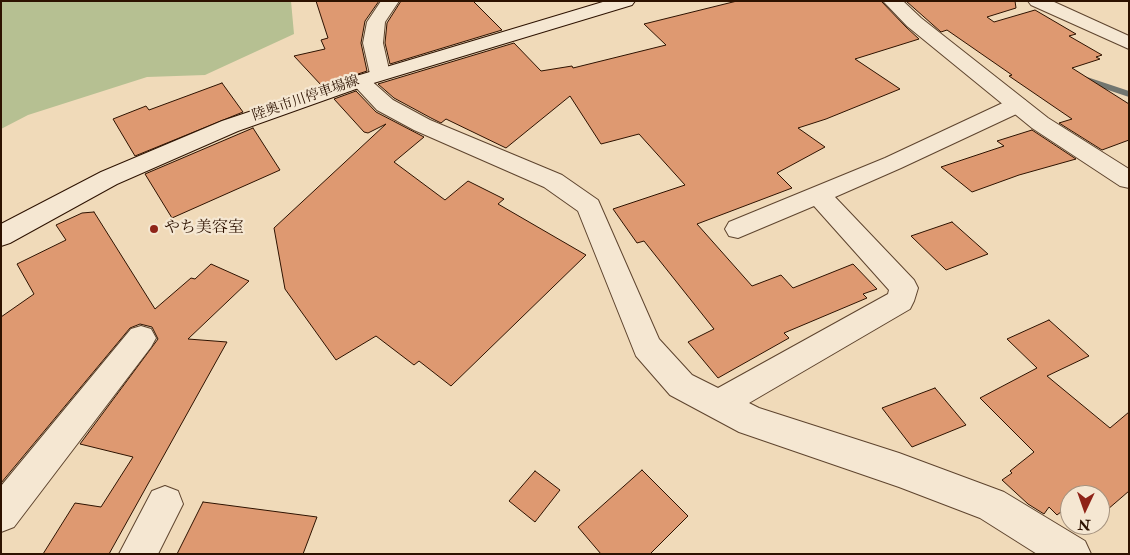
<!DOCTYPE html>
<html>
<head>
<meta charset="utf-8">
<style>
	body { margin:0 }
	#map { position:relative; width:1130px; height:555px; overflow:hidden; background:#f0dab9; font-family:"IM FELL Double Pica",serif }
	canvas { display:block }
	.frame { position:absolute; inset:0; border:2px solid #2d1200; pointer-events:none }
	.north { position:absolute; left:1060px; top:485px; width:50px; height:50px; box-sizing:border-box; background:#f5e7d2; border:1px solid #a5927e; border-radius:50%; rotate:183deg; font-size:14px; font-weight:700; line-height:20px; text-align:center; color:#2d1200 }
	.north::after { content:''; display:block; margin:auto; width:18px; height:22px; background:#8f2418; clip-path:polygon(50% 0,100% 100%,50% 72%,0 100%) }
</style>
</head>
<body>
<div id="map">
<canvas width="1130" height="555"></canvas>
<div class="frame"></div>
<div class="north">N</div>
</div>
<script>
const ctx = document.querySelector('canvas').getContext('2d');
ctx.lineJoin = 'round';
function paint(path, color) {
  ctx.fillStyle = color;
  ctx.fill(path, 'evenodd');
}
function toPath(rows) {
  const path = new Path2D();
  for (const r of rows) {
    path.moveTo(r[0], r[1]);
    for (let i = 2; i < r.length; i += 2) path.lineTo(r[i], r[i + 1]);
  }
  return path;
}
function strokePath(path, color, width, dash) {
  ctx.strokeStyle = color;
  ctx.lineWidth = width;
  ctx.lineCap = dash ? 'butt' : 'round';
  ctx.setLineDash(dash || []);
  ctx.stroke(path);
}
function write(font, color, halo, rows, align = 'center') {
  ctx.font = font + ' "IM FELL Double Pica","Noto Serif JP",serif';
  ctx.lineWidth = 4.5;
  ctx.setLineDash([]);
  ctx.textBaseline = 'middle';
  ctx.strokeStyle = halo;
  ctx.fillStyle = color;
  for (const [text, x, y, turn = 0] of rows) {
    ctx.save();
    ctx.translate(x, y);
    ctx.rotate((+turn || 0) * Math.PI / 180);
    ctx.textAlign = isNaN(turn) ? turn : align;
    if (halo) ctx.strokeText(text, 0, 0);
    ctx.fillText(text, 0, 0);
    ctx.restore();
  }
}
paint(toPath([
	[1,1,291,1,294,34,205,75,147,77,28,115,1,129]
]), '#b6c092');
paint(toPath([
	[1081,75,1129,91,1129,97,1078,80,1078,76,1081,75]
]), '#727670');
const building = toPath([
	[316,1,379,1,365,21,361,43,367,71,322,86,294,56,325,49,321,40,328,38,316,1],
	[401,1,473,1,502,30,390,64,385,43,387,23,401,1],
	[737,1,881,1,906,27,919,39,855,59,900,89,826,119,798,128,825,147,777,173,792,188,697,224,752,286,781,275,793,288,853,264,877,289,863,294,867,298,784,333,789,338,718,378,688,342,714,329,644,241,637,243,613,209,685,185,639,134,601,144,570,96,506,148,446,119,441,123,431,118,394,98,378,84,514,43,541,71,572,66,573,68,666,45,644,24,737,1],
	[906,1,1015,1,1016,8,987,17,994,22,1035,10,1076,34,1069,36,1102,55,1096,57,1100,59,1072,68,1129,104,1129,140,1102,150,1059,123,1072,119,1009,76,1012,75,947,30,941,32,906,1],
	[222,83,243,112,135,156,113,119,146,106,149,110,222,83],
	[356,91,376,112,424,137,394,162,445,200,468,181,504,199,498,204,586,255,451,386,419,361,414,365,376,336,336,360,285,289,274,228,386,124,368,133,364,132,334,99,356,91],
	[253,128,280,170,172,218,145,174,253,128],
	[1032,130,1076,159,1019,175,972,192,941,167,1004,146,997,141,1032,130],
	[94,212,155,309,191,278,195,279,211,264,249,281,188,339,227,342,109,554,43,554,75,503,101,507,133,457,80,444,158,339,152,327,140,324,130,328,1,483,1,317,34,294,17,264,66,240,56,225,82,213,94,212],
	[952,222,988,254,946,270,911,236,952,222],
	[1049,320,1089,356,1047,376,1110,428,1129,412,1129,491,1100,516,1100,495,1070,495,1070,511,1066,508,1057,515,1049,507,1044,514,1028,504,1002,480,1012,473,1010,471,1034,452,980,398,1037,368,1007,339,1049,320],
	[935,388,966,425,912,447,882,408,935,388],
	[642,470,688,516,650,554,601,554,578,527,642,470],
	[535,471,560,490,535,522,509,501,535,471],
	[203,502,317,517,303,554,177,554,203,502]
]);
paint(building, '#de9971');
strokePath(building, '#2d1200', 1);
const minor = toPath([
	[381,1,399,1,385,22,383,43,390,74,387,78,380,80,373,78,370,74,363,43,367,22,381,1],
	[1028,1,1052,1,1129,36,1129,49,1031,5,1028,1],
	[360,75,367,77,393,100,430,120,562,175,598,200,659,339,692,375,718,388,888,294,889,290,814,206,738,238,729,236,725,229,729,222,885,158,1009,100,1017,99,1025,100,1028,105,1025,110,901,168,835,197,914,280,918,288,914,301,910,309,749,403,759,408,899,453,1004,492,1085,541,1091,554,1037,554,980,518,899,487,739,432,670,395,636,356,578,211,544,187,414,130,377,110,350,81,353,77,360,75],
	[141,326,151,329,156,338,151,347,14,527,1,532,1,486,131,329,141,326],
	[165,486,178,491,183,504,158,554,119,554,152,491,165,486]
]);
const tertiary = toPath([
	[883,1,903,1,921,18,1048,118,1129,169,1129,188,1120,186,1032,128,907,26,883,1]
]);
const secondary = toPath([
	[606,1,635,1,632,5,367,85,238,131,117,184,10,243,1,246,1,224,101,172,222,121,353,77,606,1]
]);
strokePath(minor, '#5e442e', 2);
strokePath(tertiary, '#5e442e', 2);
strokePath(secondary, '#2d1200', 2);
paint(minor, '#f5e7d2');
paint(tertiary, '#f5e7d2');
paint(secondary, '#f5e7d2');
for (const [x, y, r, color] of [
	[154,229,5,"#8f2418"]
]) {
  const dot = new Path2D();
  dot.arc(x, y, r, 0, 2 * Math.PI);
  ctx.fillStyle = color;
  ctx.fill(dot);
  strokePath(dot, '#f5e7d2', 2);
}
write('14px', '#2d1200', '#f5e7d2', [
	["陸奥市川停車場線",306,99,-19]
]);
write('16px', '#2d1200', '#f5e7d2', [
	["やち美容室",164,229]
], 'left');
</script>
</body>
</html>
